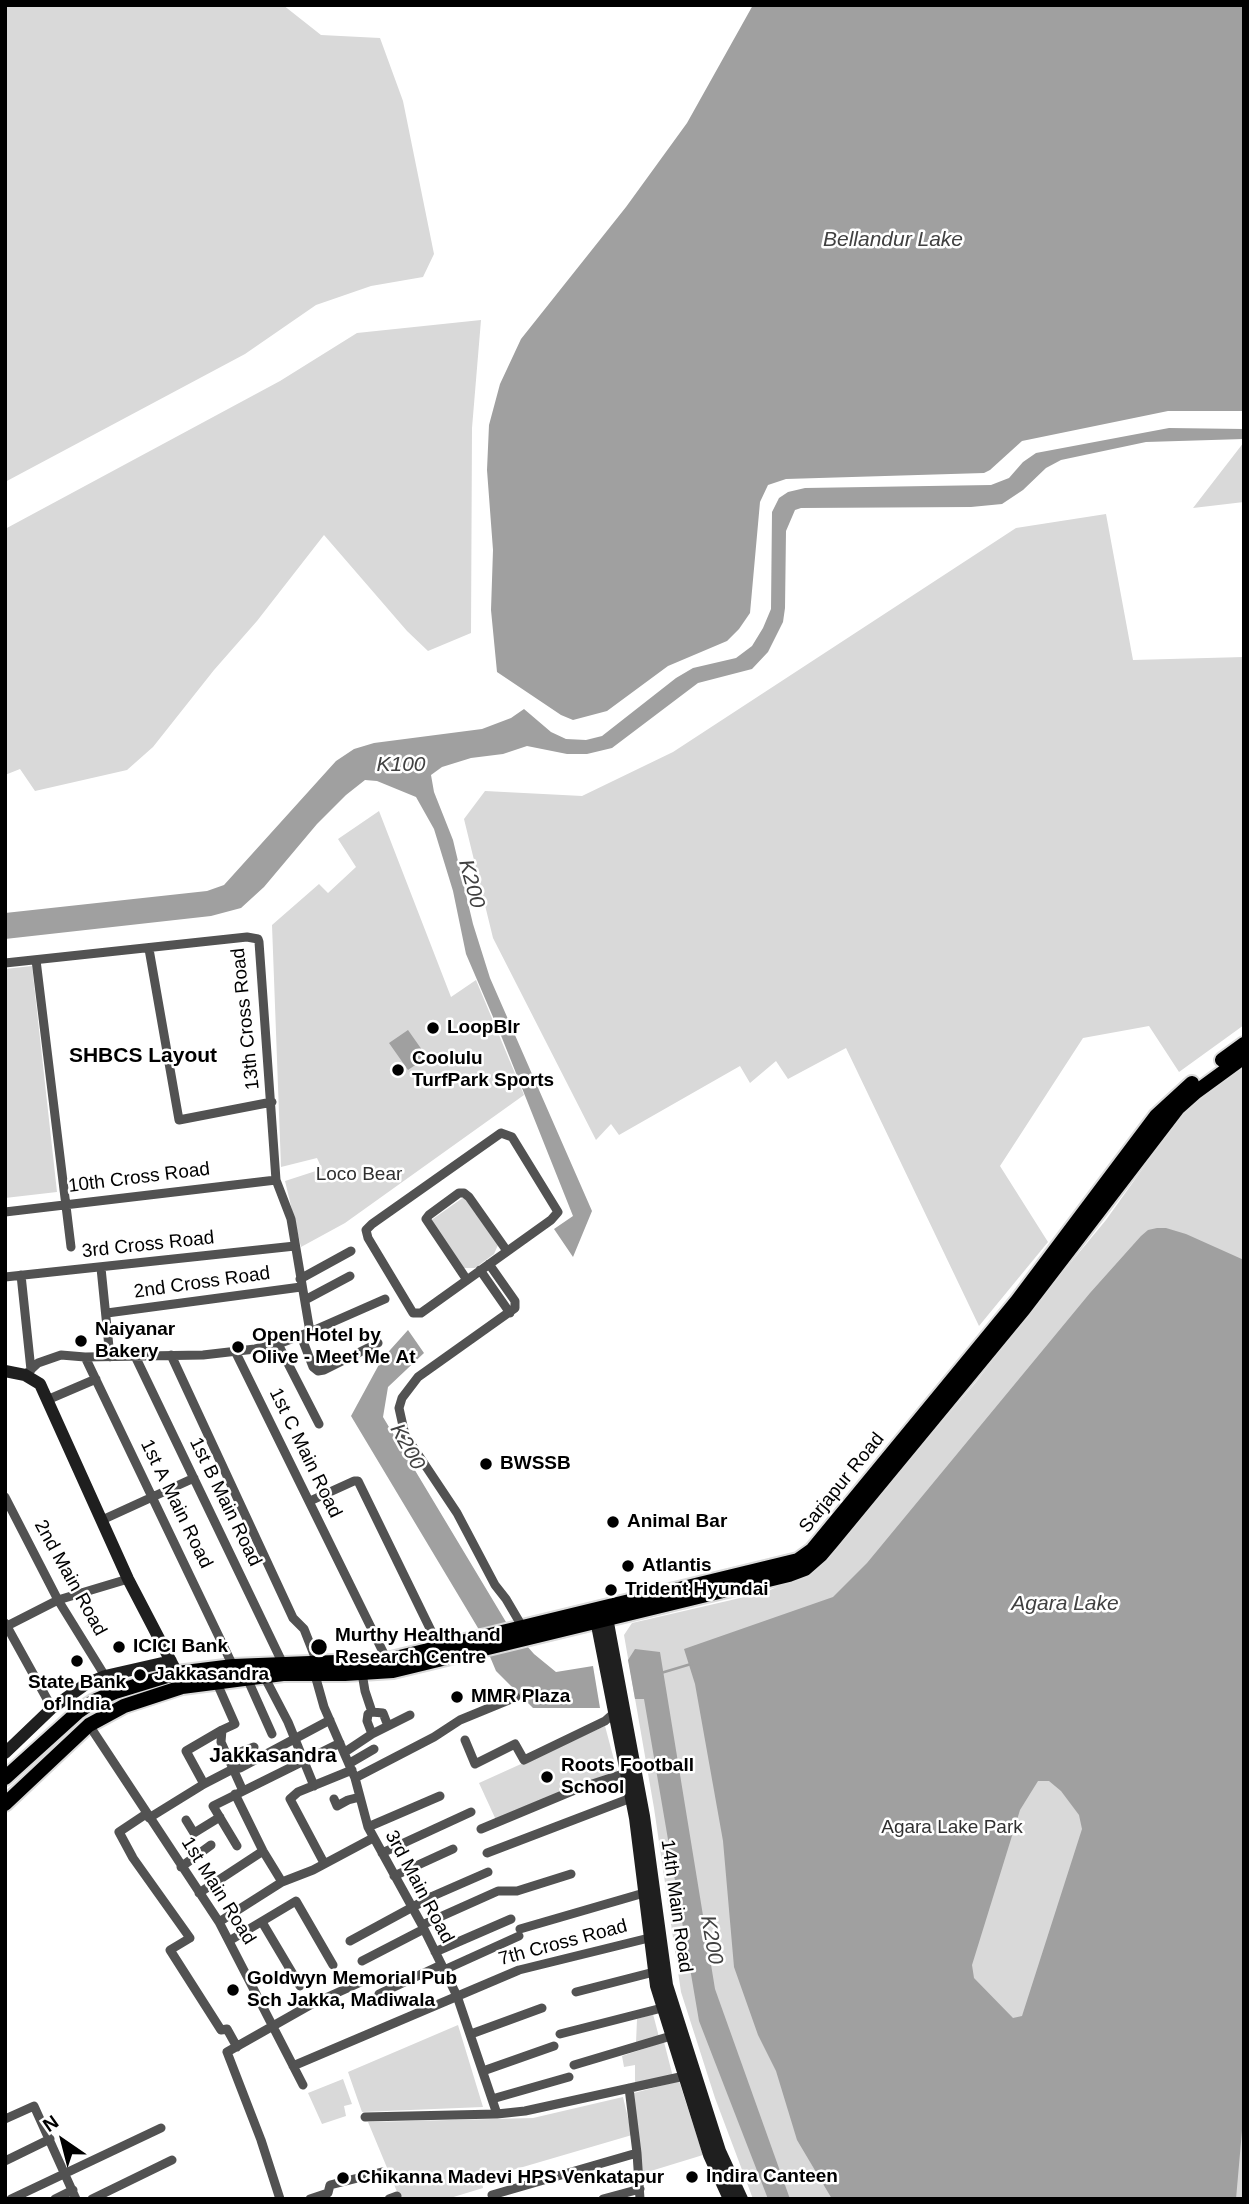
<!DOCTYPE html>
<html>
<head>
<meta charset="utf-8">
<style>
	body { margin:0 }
	#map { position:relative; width:1249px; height:2204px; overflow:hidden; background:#fff; font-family:Arial,sans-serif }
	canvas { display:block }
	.frame { position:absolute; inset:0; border:7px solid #000; pointer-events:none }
	.north { position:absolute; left:28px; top:2106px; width:70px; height:70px; -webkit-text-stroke:5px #fff; paint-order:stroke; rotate:325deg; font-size:19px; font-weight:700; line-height:28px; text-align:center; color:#000 }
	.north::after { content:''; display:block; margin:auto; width:24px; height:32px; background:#000; clip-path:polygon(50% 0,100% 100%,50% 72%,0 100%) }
</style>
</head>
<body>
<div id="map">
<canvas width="1249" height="2204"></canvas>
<div class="frame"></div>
<div class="north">N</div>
</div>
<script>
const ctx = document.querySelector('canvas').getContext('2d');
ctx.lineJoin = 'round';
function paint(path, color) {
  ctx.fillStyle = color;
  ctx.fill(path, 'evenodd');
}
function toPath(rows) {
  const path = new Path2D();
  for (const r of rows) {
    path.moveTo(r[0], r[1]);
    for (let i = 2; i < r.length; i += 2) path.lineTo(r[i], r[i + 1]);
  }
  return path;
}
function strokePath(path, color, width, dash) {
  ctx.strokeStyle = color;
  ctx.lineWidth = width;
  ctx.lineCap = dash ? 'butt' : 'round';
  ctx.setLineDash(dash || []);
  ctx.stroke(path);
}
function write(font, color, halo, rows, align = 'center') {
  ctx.font = font + ' Arial,sans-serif';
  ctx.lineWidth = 5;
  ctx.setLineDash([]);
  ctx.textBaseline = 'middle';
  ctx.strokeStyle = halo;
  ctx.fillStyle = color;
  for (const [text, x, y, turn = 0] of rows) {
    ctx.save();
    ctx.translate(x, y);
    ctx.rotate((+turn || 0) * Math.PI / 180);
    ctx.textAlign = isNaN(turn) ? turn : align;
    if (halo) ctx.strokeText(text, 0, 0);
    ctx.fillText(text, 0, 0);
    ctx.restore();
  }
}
paint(toPath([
	[5,5,283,5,321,35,380,38,403,101,434,254,423,277,371,286,316,305,245,354,5,482],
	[481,320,472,428,471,633,428,651,407,631,324,535,257,621,214,670,153,747,127,770,35,791,20,769,5,775,5,529,280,381,357,333],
	[1244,442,1244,502,1193,508],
	[1106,514,1133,660,1244,657,1244,1025,1179,1072,1149,1026,1083,1038,1000,1166,1048,1242,979,1326,846,1048,788,1079,776,1061,750,1083,740,1066,619,1135,611,1124,596,1140,493,938,464,819,485,791,582,796,673,752,1016,528],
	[379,811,451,997,476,980,524,1095,345,1223,301,1247,285,1181,322,1169,317,1158,281,1167,272,925,319,884,328,893,356,867,338,839],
	[32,966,57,1192,5,1198,5,969],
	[1244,1064,1244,2199,753,2199,715,2098,681,1992,654,1808,624,1635,632,1623,766,1592,813,1570,825,1559,976,1382,1033,1308,1106,1220,1183,1112],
	[464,1197,498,1245,494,1254,475,1268,461,1268,430,1221],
	[605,1726,617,1771,496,1820,479,1783],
	[653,2014,659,2037,636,2043,637,2019],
	[458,2025,483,2107,362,2112,348,2072],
	[664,2042,673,2077,635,2083,635,2065,624,2067,622,2056],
	[343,2079,352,2104,344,2106,346,2116,322,2124,308,2093],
	[679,2081,703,2155,641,2174,634,2093],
	[623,2097,632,2135,482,2179,483,2188,447,2199,400,2199,368,2122,533,2118]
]), '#d9d9d9');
paint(toPath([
	[753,5,1244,5,1244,411,1168,411,1022,441,990,470,984,473,786,479,768,485,760,502,750,613,739,629,727,641,668,666,607,711,573,720,561,715,497,672,491,610,493,550,487,470,489,425,500,384,521,339,626,207,687,123],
	[1169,428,1244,429,1244,439,1146,442,1061,460,1046,468,1023,490,1002,504,971,507,801,508,795,510,786,531,785,608,783,622,768,652,752,669,698,683,612,748,587,754,567,754,527,746,503,754,471,758,442,767,431,775,434,792,453,840,473,924,490,978,592,1211,573,1257,554,1229,573,1216,502,1038,466,954,453,891,434,829,416,797,377,781,365,780,346,795,317,824,264,887,241,908,211,916,5,939,5,913,207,891,224,885,336,761,354,749,374,743,482,729,511,718,524,709,551,732,566,739,586,740,602,736,676,678,693,668,736,658,752,646,763,628,771,609,772,512,779,498,788,492,805,488,991,485,1009,478,1023,462,1036,453],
	[408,1030,427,1057,408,1070,389,1043],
	[1157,1228,1166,1228,1186,1234,1244,1260,1244,2108,1236,2199,832,2199,797,2140,776,2071,758,2035,734,1967,723,1841,695,1684,684,1649,833,1597,867,1563,1090,1293,1141,1236,1148,1230],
	[1038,1781,1049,1781,1061,1791,1079,1815,1082,1829,1022,2016,1013,2018,974,1978,972,1965,1020,1810],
	[408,1330,424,1353,388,1387,383,1417,506,1622,534,1654,556,1672,593,1666,600,1708,533,1708,496,1671,478,1628,351,1416,382,1359],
	[635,1649,660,1652,715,1989,790,2199,768,2199,699,2021,644,1699,635,1699,628,1660]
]), '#a0a0a0');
strokePath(toPath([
	[661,1673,691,1664]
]), '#a0a0a0', 2.5);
const primary = toPath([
	[1222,1060,1244,1044],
	[5,1778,78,1712,94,1701,115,1692,177,1673,233,1666,387,1660,798,1560,812,1550,1017,1301,1156,1116,1192,1083],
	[5,1804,89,1725,124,1706,182,1687,283,1674,345,1674,393,1671,789,1575,805,1569,821,1555,832,1542,1024,1309,1178,1108,1196,1092,1244,1057]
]);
strokePath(primary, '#dbdbdb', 18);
strokePath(toPath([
	[149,949,179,1120,272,1102],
	[36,960,71,1247],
	[5,963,247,937,258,939,259,942,276,1180,291,1219,310,1332],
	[501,1133,512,1137,558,1212,551,1220,421,1313,413,1313,368,1238,366,1230,372,1224,501,1133],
	[5,1212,276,1180],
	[489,1264,515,1301,515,1308,418,1377,402,1398,399,1408,405,1435,457,1513,495,1585,506,1599,523,1628],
	[101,1268,110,1357],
	[480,1270,510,1313],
	[21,1275,31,1370],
	[5,1277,295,1246],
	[300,1279,351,1251],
	[467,1280,426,1219,429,1215,459,1193,464,1193,469,1197,507,1251],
	[305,1300,350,1276],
	[107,1313,301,1287],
	[301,1336,313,1367,318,1371,324,1370,378,1343],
	[278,1344,319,1424],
	[236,1353,387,1660],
	[171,1355,293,1618,304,1629,317,1662],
	[135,1356,283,1664],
	[85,1357,233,1666],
	[25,1375,38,1363,61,1355,85,1357,203,1355,255,1349,278,1344,310,1332,385,1299],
	[47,1400,96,1379],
	[5,1497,58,1600,105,1676],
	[310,1501,354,1481,358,1481,440,1649],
	[102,1520,194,1478],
	[5,1623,52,1708],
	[5,1627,58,1600,128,1579],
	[315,1675,324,1707,355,1778,368,1827,422,1925,457,1996,497,2114],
	[264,1676,288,1722,314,1786],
	[247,1678,272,1734],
	[216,1681,235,1724,222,1730,221,1742,243,1791],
	[372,1712,383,1713,388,1726],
	[89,1725,219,1922,303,2085],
	[372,1734,410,1715],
	[465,1740,475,1764,515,1744,524,1760,605,1721,614,1713],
	[345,1752,372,1734,367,1721,368,1714,372,1712,365,1691,362,1673],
	[227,1757,254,1747],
	[350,1763,374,1749],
	[355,1778,434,1737,460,1720,516,1697],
	[204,1784,186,1751,222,1730],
	[235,1794,263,1851,282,1882],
	[334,1799,337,1806,348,1800,360,1797],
	[146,1814,119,1832,133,1858,190,1938,170,1950,221,2030,227,2029,237,2047],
	[149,1818,204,1784,233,1769,240,1768,330,1720],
	[186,1820,194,1833,220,1817],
	[368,1827,440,1796],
	[481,1829,577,1789,626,1773],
	[237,1846,213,1806,340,1743],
	[382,1853,471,1812],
	[487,1853,631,1798],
	[324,1863,290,1799,298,1792,352,1770],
	[181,1867,211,1845],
	[394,1876,453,1849],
	[199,1893,263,1851],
	[219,1922,282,1882,313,1870,373,1838],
	[262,1922,300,1986],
	[422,1925,498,1891,517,1891,571,1874],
	[520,1929,644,1893],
	[229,1941,296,1901,333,1965],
	[350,1941,433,1896,488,1872],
	[435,1952,511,1919],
	[362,1961,424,1929],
	[444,1970,519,1936],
	[576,1992,654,1972],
	[379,1994,441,1965],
	[471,2034,542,2008],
	[560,2034,662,2008],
	[574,2065,671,2036],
	[293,2066,519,1970,649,1938],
	[483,2071,554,2046],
	[629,2088,637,2153,640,2199],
	[492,2099,569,2077],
	[365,2117,497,2114,525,2111,689,2075],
	[5,2119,34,2106,76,2199],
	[5,2161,50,2139],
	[492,2195,637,2153],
	[11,2199,161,2128],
	[55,2199,73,2190],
	[92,2199,172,2160],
	[280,2199,261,2140,227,2052,310,2005,361,1982],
	[310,2199,328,2193,330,2185,382,2172],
	[389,2199,397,2196],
	[603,2199,640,2189]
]), '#525252', 9);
strokePath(toPath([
	[5,1371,25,1375,40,1384,128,1579,177,1673],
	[606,1612,644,1816,667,1985,720,2151,742,2199],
	[595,1615,635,1818,656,1986,709,2155,729,2199],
	[5,1753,52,1708,86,1684,105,1676,171,1661]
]), '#1f1f1f', 12);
strokePath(primary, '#000', 14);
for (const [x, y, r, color] of [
	[433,1028,7,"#000"],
	[398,1070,7,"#000"],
	[81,1341,7,"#000"],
	[238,1347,7,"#000"],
	[486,1464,7,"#000"],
	[613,1522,7,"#000"],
	[628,1566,7,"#000"],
	[611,1590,7,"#000"],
	[119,1647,7,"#000"],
	[319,1647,9,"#000"],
	[77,1661,7,"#000"],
	[140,1675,7,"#000"],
	[457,1697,7,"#000"],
	[547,1777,7,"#000"],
	[233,1990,7,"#000"],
	[692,2177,7,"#000"],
	[343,2178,7,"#000"]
]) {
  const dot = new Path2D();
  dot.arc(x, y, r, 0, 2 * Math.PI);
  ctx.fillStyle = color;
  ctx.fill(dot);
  strokePath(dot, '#fff', 2.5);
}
write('19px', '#000', '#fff', [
	["13th Cross Road",246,1019,-96],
	["10th Cross Road",139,1178,-7],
	["3rd Cross Road",148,1245,-6],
	["2nd Cross Road",202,1283,-8],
	["1st C Main Road",305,1453,64],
	["Sarjapur Road",842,1483,-51],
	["1st B Main Road",225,1502,64],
	["1st A Main Road",176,1504,64],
	["2nd Main Road",70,1578,61],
	["3rd Main Road",419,1887,62],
	["1st Main Road",218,1891,58],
	["14th Main Road",676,1906,82],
	["7th Cross Road",563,1943,-15]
]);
write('bold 19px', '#000', '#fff', [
	["LoopBlr",447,1028],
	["Coolulu",412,1059],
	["TurfPark Sports",412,1081],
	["Naiyanar",95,1330],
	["Bakery",95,1352],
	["Open Hotel by",252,1336],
	["Olive - Meet Me At",252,1358],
	["BWSSB",500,1464],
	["Animal Bar",627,1522],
	["Atlantis",642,1566],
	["Trident Hyundai",625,1590],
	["Murthy Health and",335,1636],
	["Research Centre",335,1658],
	["ICICI Bank",133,1647],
	["Jakkasandra",154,1675],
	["State Bank",77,1683,"center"],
	["of India",77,1705,"center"],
	["MMR Plaza",471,1697],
	["Roots Football",561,1766],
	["School",561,1788],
	["Goldwyn Memorial Pub",247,1979],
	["Sch Jakka, Madiwala",247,2001],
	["Indira Canteen",706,2177],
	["Chikanna Madevi HPS Venkatapur",357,2178]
], 'left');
write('19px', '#303030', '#fff', [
	["Loco Bear",359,1175],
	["Agara Lake Park",952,1828]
]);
write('italic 21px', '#414141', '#fff', [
	["Bellandur Lake",893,240],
	["K100",401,765],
	["K200",471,884,75],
	["K200",407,1447,61],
	["Agara Lake",1065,1604],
	["K200",711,1940,80]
]);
write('bold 21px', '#000', '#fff', [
	["SHBCS Layout",143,1056],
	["Jakkasandra",273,1756]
]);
</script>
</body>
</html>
